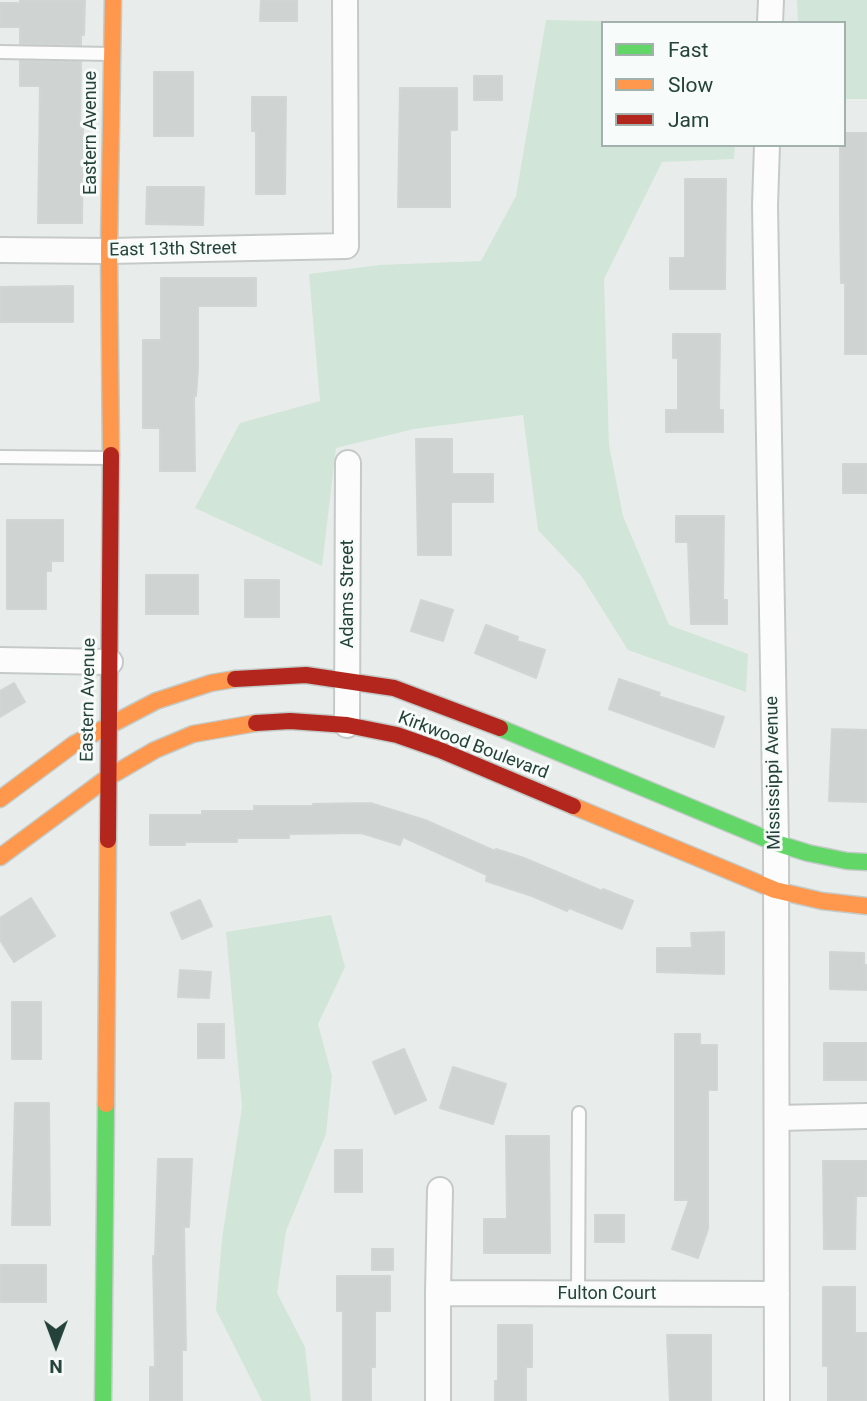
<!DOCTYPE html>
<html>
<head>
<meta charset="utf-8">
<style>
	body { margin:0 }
	#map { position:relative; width:867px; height:1401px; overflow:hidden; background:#e8edeb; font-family:Roboto,sans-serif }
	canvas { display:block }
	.legend { position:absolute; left:601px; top:21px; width:245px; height:126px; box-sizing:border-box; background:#f7fbf9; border:2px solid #a3b1ad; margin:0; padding:9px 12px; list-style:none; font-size:21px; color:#24423a }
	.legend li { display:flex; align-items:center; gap:14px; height:35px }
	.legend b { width:35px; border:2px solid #a3b1ad }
	.north { position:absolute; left:21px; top:1310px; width:70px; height:70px; -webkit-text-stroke:5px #f7fbf9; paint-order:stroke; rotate:180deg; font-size:19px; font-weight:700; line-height:28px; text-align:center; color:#24423a }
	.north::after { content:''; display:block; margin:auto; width:24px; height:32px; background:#24423a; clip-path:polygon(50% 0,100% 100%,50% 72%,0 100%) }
</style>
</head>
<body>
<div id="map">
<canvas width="867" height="1401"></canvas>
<ul class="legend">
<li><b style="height:9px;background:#63d668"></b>Fast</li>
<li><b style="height:9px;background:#ff974d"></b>Slow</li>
<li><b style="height:9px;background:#b3261e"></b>Jam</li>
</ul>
<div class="north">N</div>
</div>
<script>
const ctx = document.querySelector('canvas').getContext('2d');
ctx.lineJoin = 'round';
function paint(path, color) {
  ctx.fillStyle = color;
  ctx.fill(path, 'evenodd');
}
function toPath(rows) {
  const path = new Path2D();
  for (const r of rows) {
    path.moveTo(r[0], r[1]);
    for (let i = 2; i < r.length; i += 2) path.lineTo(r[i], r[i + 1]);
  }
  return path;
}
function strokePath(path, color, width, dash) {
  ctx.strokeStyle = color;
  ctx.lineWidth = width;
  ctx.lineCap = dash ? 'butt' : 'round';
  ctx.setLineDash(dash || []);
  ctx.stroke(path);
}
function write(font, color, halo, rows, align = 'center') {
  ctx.font = font + ' Roboto,sans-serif';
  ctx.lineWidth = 6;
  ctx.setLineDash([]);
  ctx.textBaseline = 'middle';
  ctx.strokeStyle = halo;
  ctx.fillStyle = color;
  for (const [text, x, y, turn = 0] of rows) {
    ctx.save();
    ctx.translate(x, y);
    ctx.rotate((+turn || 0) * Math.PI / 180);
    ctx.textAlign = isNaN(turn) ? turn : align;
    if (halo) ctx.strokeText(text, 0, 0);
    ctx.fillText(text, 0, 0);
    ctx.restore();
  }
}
paint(toPath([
	[797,0,867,0,867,99,844,99,844,23,798,23],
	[546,20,693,23,603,23,603,145,735,145,734,159,662,162,604,279,609,445,623,516,669,625,748,654,746,692,628,650,582,577,538,530,523,415,414,429,336,448,322,566,195,508,240,423,320,401,309,274,380,265,481,261,516,196],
	[331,915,345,967,318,1024,332,1076,326,1134,286,1231,277,1293,305,1347,311,1401,262,1401,216,1310,222,1239,242,1107,226,932]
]), '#d1e6d8');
const building = toPath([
	[20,0,85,0,84,35,81,35,81,45,20,44,20,27,0,27,0,3,20,3,20,0],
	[261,0,297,0,297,21,260,21,261,0],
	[20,61,81,62,80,125,83,125,82,223,38,223,40,86,20,86,20,61],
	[154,72,193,72,193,136,154,136,154,72],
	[474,76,502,76,502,100,474,100,474,76],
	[400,88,457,88,457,130,450,130,450,207,398,207,400,88],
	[252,97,286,97,285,194,256,194,256,131,252,131,252,97],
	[844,133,867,133,867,354,845,354,845,283,841,283,840,214,840,145,844,145,844,133],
	[685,179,726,179,725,289,670,289,670,258,685,258,685,179],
	[147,187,204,187,203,225,146,224,147,187],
	[161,278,256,278,256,306,198,306,198,368,196,396,194,396,195,471,160,471,160,428,143,428,143,340,161,340,161,278],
	[73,286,73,322,0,322,0,287,73,286],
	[673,334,720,334,719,410,723,410,723,432,666,432,666,410,678,410,678,358,673,358,673,334],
	[416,439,452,439,452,474,493,474,493,502,451,502,451,555,418,555,416,439],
	[843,464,867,464,867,493,843,493,843,464],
	[676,516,724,516,723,600,727,600,727,624,691,624,688,542,676,542,676,516],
	[7,520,63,520,63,561,51,561,51,571,46,571,46,609,7,609,7,520],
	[146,575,198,575,198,614,146,614,146,575],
	[245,580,279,580,279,617,245,617,245,580],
	[421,600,453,610,443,641,411,631,421,600],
	[486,625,518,637,517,641,545,650,536,678,475,653,486,625],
	[619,679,660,693,658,696,724,717,714,747,609,709,619,679],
	[14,683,25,702,0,717,0,691,14,683],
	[832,729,867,730,866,802,829,801,832,729],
	[370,803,425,820,495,851,496,849,524,858,602,891,603,889,633,901,622,929,569,908,567,911,532,896,486,881,487,875,403,837,400,845,361,833,289,834,289,838,237,838,237,842,185,842,185,845,150,845,150,815,202,815,202,811,254,811,254,806,313,806,313,804,370,803],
	[31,898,55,936,14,962,0,940,0,918,31,898],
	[200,900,212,926,182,939,171,913,200,900],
	[724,932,724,974,657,972,657,948,692,948,691,933,724,932],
	[830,952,864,953,864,965,867,965,867,990,830,989,830,952],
	[180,970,211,972,209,998,178,997,180,970],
	[12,1002,41,1002,41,1059,12,1059,12,1002],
	[198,1024,224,1024,224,1058,198,1058,198,1024],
	[675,1034,700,1034,700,1045,717,1045,717,1090,708,1090,708,1229,698,1258,672,1249,689,1200,675,1200,675,1034],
	[824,1043,867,1043,867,1080,824,1080,824,1043],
	[404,1049,426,1100,395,1114,373,1062,404,1049],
	[453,1067,506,1084,493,1124,440,1108,453,1067],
	[15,1103,49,1103,50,1225,12,1225,15,1103],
	[506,1136,549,1136,550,1253,484,1253,484,1219,507,1219,506,1136],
	[335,1150,362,1150,362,1192,335,1192,335,1150],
	[158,1159,192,1159,189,1227,184,1227,186,1350,182,1350,182,1401,150,1401,150,1367,155,1367,153,1256,155,1256,158,1159],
	[823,1161,867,1161,867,1196,856,1196,855,1249,824,1249,823,1161],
	[595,1215,624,1215,624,1242,595,1242,595,1215],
	[372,1249,393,1249,393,1270,372,1270,372,1249],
	[0,1265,46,1265,46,1302,0,1302,0,1265],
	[337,1276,390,1276,390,1311,375,1311,375,1367,371,1367,371,1401,343,1401,343,1311,337,1311,337,1276],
	[823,1287,855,1287,855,1333,867,1333,867,1401,828,1401,828,1366,823,1366,823,1287],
	[498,1325,532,1325,532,1367,526,1367,526,1401,495,1401,495,1381,498,1381,498,1325],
	[667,1335,711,1335,711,1401,670,1401,667,1335]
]);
paint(building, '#cfd4d2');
strokePath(building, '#d1d6d4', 2);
const lane = toPath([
	[0,52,111,54],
	[0,457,108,458],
	[578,1293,579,1113]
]);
const street = toPath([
	[770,23,771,0],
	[767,145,765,205,776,843,777,1401],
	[0,250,109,251,346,246,345,0],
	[0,660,110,662],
	[347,725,348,463],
	[777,1118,867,1116],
	[438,1293,440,1190],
	[438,1401,438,1293,777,1294]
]);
const fast = toPath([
	[500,728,776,843,808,853,847,861,867,862],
	[103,1401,106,1104]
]);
const slow = toPath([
	[111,455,109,251,113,0],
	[0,799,74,744,156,701,211,683,235,679],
	[573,806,775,890,822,901,867,906],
	[0,857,107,778,155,750,193,734,256,723],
	[106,1104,108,840]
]);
const jam = toPath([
	[235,679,306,675,394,688,500,728],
	[256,723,290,721,347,725,397,735,440,750,573,806],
	[108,840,111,455]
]);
strokePath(lane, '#c5cac8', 16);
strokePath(street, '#c5cac8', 28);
strokePath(fast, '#c3cbc8', 19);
strokePath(slow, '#c3cbc8', 19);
strokePath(jam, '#c3cbc8', 19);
strokePath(lane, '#fcfcfc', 12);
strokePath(street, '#fcfcfc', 24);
strokePath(fast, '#63d668', 16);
strokePath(slow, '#ff974d', 16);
strokePath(jam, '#b3261e', 16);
write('18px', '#24423a', '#f7fbf9', [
	["Eastern Avenue",91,133,-90],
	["East 13th Street",173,250,-1],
	["Adams Street",348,594,-90],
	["Eastern Avenue",89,700,-89],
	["Kirkwood Boulevard",473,746,21],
	["Mississippi Avenue",774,773,-91],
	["Fulton Court",607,1294]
]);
</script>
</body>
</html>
